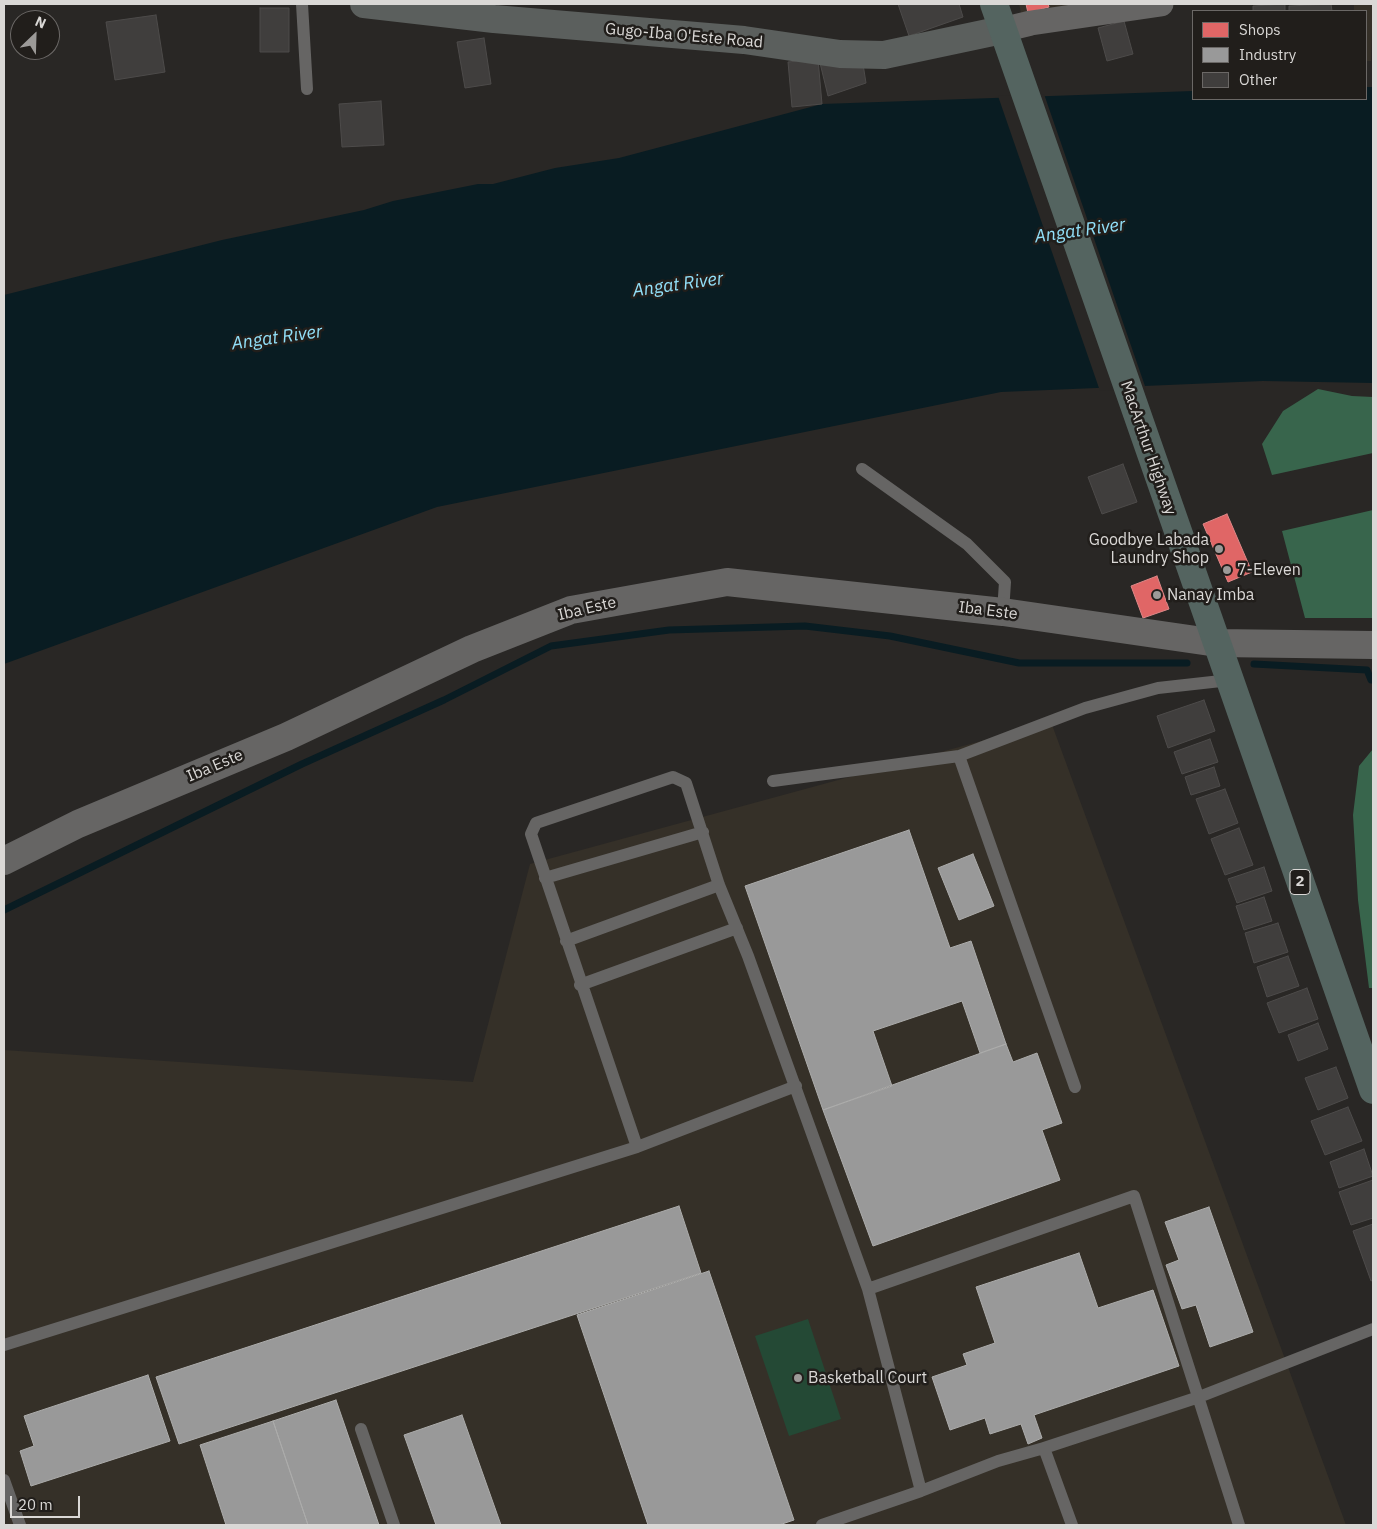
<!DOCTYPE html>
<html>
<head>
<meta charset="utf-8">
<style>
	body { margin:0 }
	#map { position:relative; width:1377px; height:1529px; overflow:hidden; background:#292725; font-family:"IBM Plex Sans",sans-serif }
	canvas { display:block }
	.frame { position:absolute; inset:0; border:5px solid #dad8d6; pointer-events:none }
	.legend { position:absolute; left:1192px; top:10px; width:175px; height:90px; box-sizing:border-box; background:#211e1b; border:1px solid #6b6866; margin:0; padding:6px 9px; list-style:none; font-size:15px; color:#dad8d6 }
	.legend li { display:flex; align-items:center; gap:10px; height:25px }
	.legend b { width:25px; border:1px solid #6b6866 }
	.north { position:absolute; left:10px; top:10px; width:50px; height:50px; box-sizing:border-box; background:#211e1b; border:1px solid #6b6866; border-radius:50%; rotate:24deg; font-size:14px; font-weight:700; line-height:20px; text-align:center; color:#dad8d6 }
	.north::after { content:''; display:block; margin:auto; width:18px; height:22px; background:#9c9a98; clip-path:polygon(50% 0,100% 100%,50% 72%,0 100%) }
	.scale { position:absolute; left:10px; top:1496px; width:70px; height:22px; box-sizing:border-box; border:2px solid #dad8d6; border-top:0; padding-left:6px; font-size:15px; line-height:18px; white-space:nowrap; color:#dad8d6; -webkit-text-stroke:4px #211e1b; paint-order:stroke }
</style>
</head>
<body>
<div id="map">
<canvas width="1377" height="1529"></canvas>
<div class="frame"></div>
<ul class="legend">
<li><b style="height:14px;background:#e06666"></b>Shops</li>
<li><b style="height:14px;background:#999"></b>Industry</li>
<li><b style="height:14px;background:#403e3d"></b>Other</li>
</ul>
<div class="north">N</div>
<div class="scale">20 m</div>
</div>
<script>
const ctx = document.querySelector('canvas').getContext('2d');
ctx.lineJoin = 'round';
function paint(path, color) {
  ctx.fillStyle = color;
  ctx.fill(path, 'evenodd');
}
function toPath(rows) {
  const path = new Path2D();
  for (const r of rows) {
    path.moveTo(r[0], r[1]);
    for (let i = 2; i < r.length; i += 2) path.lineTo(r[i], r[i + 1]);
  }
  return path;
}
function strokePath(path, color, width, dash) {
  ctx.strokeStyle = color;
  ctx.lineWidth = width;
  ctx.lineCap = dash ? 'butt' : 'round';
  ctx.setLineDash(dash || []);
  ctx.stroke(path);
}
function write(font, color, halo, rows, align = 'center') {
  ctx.font = font + ' "IBM Plex Sans",sans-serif';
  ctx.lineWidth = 5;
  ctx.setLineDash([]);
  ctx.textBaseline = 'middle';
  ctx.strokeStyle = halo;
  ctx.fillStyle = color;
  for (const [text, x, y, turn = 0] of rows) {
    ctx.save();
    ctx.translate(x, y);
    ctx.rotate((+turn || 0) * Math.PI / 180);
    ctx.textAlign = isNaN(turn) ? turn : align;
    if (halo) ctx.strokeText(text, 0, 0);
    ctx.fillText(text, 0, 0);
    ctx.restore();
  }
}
paint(toPath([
	[1019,4,1079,4,1021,13],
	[1354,4,1373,4,1371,61,1366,61,1366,11,1354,11],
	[1051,722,1346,1525,4,1525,4,1050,473,1082,530,864]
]), '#353028');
paint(toPath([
	[808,1319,841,1419,789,1436,755,1336]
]), '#244935');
paint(toPath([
	[1318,389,1352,396,1373,397,1373,453,1272,475,1262,444,1283,411],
	[1373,510,1373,618,1305,618,1282,531],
	[1373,749,1373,988,1369,988,1358,900,1353,815,1359,766]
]), '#38654c');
paint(toPath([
	[1366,87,1373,87,1373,383,1263,381,1001,392,437,507,4,664,4,295,222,240,364,210,393,201,478,184,493,184,555,168,619,158,822,104,1193,91,1193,99,1366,99]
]), '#091c22');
paint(toPath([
	[1044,94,1146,389,1100,391,998,96]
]), '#292725');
const shops = toPath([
	[1026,4,1048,4,1049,7,1028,13,1026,4],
	[1227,514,1252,572,1228,582,1203,524,1227,514],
	[1157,576,1169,609,1143,618,1131,586,1157,576]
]);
paint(shops, '#e06666');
strokePath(shops, '#de8888', 1);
const industry = toPath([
	[909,830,950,948,971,941,1006,1044,980,1053,962,1001,873,1031,892,1086,823,1110,745,886,909,830],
	[973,854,994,906,959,920,938,868,973,854],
	[1006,1044,1013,1062,1037,1053,1062,1123,1042,1130,1060,1180,873,1246,823,1110,1006,1044],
	[679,1206,701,1273,179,1444,156,1377,679,1206],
	[1209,1207,1253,1332,1210,1347,1196,1305,1182,1309,1166,1265,1179,1260,1165,1222,1209,1207],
	[1079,1253,1098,1308,1153,1290,1179,1366,1034,1415,1042,1438,1028,1444,1021,1424,990,1434,985,1418,950,1430,932,1377,967,1365,963,1354,995,1343,976,1287,1079,1253],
	[709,1271,794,1520,779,1525,648,1525,577,1315,709,1271],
	[148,1375,170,1441,31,1486,20,1451,34,1446,24,1416,148,1375],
	[336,1400,379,1525,308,1525,273,1421,336,1400],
	[462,1415,501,1525,436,1525,404,1435,462,1415],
	[273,1421,308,1525,226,1525,200,1445,273,1421]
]);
paint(industry, '#999');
strokePath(industry, '#acacab', 1);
strokePath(toPath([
	[1254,664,1367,670,1371,680,1373,680],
	[4,910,302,764,444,700,551,646,669,630,805,626,890,636,1019,663,1187,663]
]), '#091c22', 7);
const building = toPath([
	[898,4,959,4,963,17,909,36,898,4],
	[1285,4,1285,11,1253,11,1253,6,1285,4],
	[1331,4,1332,11,1289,11,1289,6,1331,4],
	[260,8,289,8,289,52,260,52,260,8],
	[156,15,165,72,115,80,106,22,156,15],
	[1124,21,1133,54,1107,61,1098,28,1124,21],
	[484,38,491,84,465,88,457,42,484,38],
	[818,59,822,104,792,107,788,62,818,59],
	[820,63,863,64,866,83,828,96,820,63],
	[381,101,384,145,342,147,339,104,381,101],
	[1123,464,1137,502,1102,514,1088,477,1123,464],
	[1204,700,1215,731,1168,748,1157,716,1204,700],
	[1210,739,1218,762,1182,774,1174,752,1210,739],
	[1214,767,1220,786,1191,795,1185,777,1214,767],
	[1225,789,1238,823,1209,834,1196,799,1225,789],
	[1239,828,1253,865,1225,875,1211,839,1239,828],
	[1264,867,1272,891,1237,903,1228,879,1264,867],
	[1264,897,1272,921,1244,930,1236,906,1264,897],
	[1278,923,1288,952,1254,963,1245,933,1278,923],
	[1288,956,1299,986,1267,997,1257,967,1288,956],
	[1307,988,1318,1019,1279,1033,1267,1003,1307,988],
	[1318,1023,1328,1049,1298,1061,1288,1035,1318,1023],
	[1336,1067,1348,1098,1318,1110,1305,1078,1336,1067],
	[1348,1107,1362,1141,1325,1155,1311,1121,1348,1107],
	[1364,1149,1373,1176,1339,1188,1330,1162,1364,1149],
	[1373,1180,1373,1218,1351,1225,1339,1192,1373,1180],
	[1373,1224,1373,1280,1371,1281,1353,1231,1373,1224]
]);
paint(building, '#403e3d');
strokePath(building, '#4d4b4a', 1);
strokePath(toPath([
	[302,4,307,89],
	[862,469,967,544,1005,582,1003,612],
	[773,781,959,756],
	[545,878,703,832],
	[566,941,719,885],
	[580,985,737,928],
	[1075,1087,959,756,1085,708,1158,688,1230,680],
	[637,1147,531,834,536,823,673,777,686,783,719,885,748,956,868,1289],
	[4,1345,637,1147,796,1086],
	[361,1429,394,1525],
	[1044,1448,1072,1525],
	[4,1480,20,1525],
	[921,1491,868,1289,1134,1196,1239,1525],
	[822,1525,921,1491,998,1461,1044,1448,1199,1397,1373,1329]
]), '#666564', 12);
strokePath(toPath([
	[1002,30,1031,23,1161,4]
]), '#666564', 25);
strokePath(toPath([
	[4,861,78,824,286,737,472,649,571,610,727,582,1003,612,1217,643,1373,645]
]), '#666564', 28);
strokePath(toPath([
	[364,4,494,19,744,40,840,54,884,55,1002,30]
]), '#5b5f5d', 28);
strokePath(toPath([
	[994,4,1373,1090]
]), '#546460', 28);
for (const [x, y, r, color] of [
	[1219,549,5,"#9c9a98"],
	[1227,570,5,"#9c9a98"],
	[1157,595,5,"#9c9a98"],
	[798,1378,5,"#9c9a98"]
]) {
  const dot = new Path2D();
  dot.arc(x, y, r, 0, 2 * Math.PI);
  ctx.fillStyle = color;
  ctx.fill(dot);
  strokePath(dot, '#211e1b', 2);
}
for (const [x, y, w] of [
	[1300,882,20]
]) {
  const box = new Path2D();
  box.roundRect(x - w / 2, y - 12.5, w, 25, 4);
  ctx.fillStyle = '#211e1b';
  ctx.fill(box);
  strokePath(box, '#dad8d6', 1);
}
write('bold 15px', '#dad8d6', null, [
	["2",1300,882]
]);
write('16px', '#dad8d6', '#211e1b', [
	["Gugo-Iba O'Este Road",684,36,5],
	["MacArthur Highway",1148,448,71],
	["Iba Este",587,609,-13],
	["Iba Este",988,611,7],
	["Iba Este",215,766,-23]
]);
write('16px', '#dad8d6', '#211e1b', [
	["Goodbye Labada",1209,540,"right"],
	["Laundry Shop",1209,558,"right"],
	["7-Eleven",1237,570],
	["Nanay Imba",1167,595],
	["Basketball Court",808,1378]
], 'left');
write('italic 18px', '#92e0f9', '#211e1b', [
	["Angat River",1080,231,-8],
	["Angat River",678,285,-8],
	["Angat River",277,338,-8]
]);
</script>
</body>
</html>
